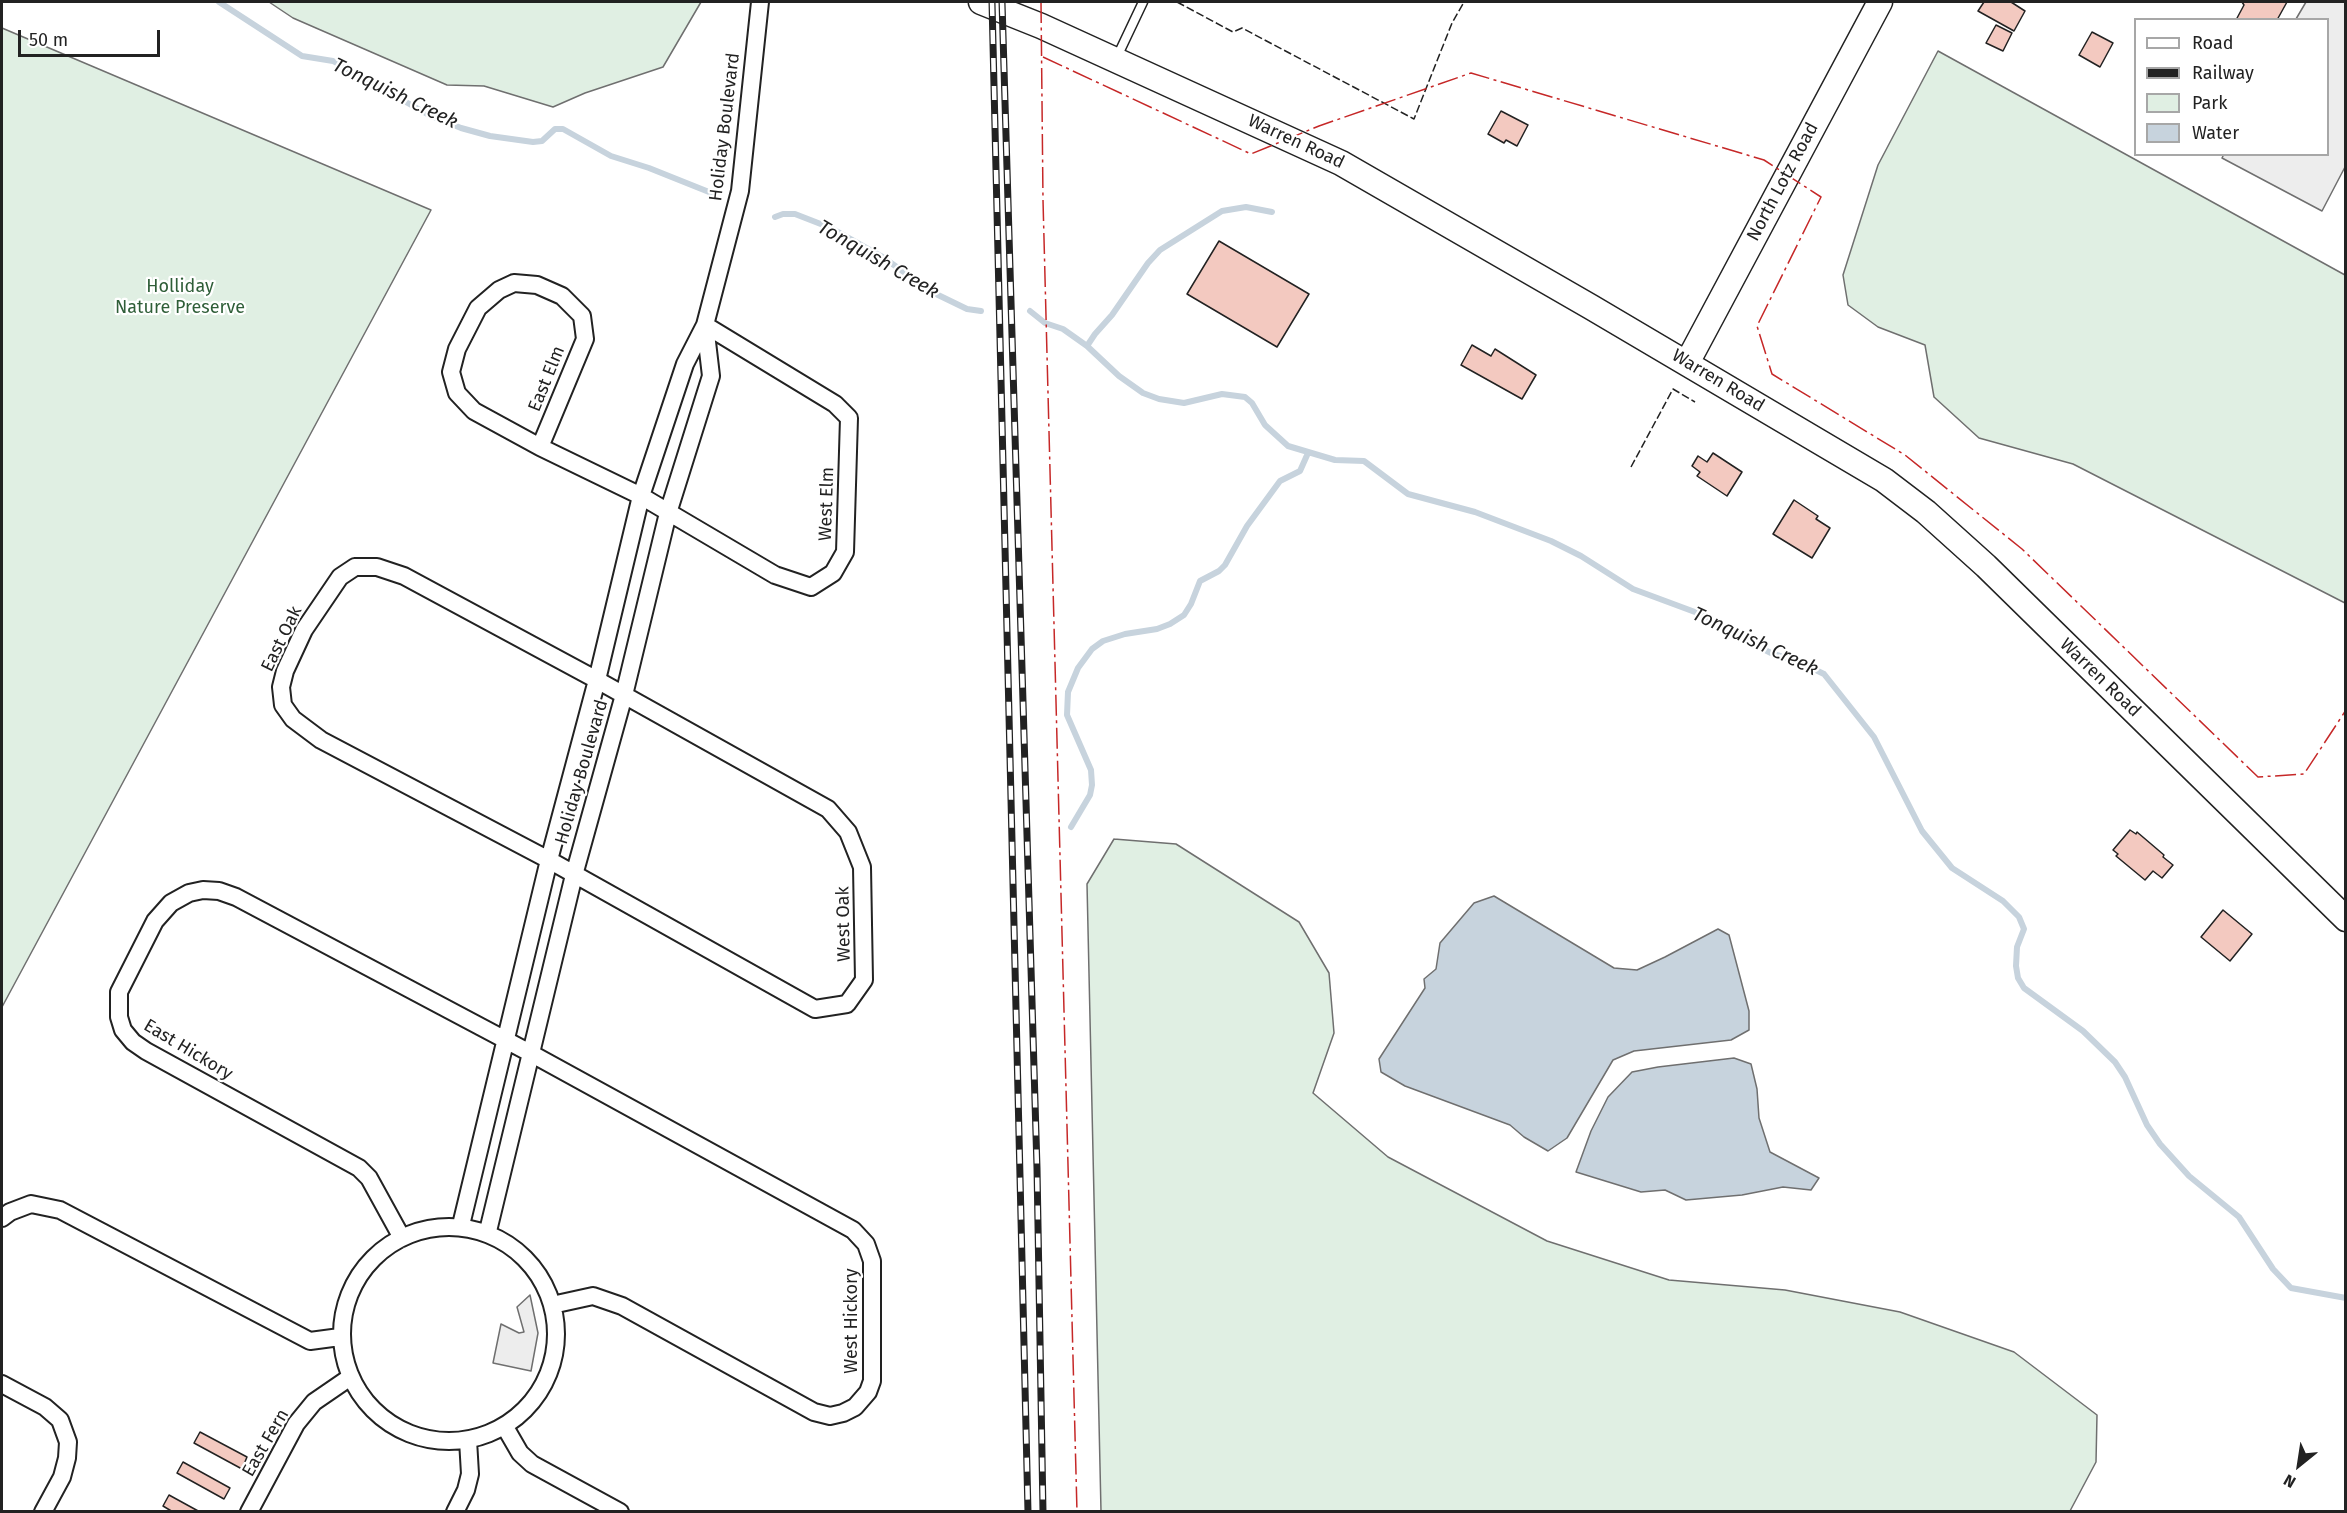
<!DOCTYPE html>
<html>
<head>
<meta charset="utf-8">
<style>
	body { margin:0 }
	#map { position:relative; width:2347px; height:1513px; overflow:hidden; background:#fff; font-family:"Fira Sans",sans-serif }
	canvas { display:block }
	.frame { position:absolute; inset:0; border:3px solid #222; pointer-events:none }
	.legend { position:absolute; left:2134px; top:18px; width:195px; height:138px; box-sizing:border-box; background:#fff; border:2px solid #a7a7a7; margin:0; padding:8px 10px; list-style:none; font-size:18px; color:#222 }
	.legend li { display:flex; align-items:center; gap:12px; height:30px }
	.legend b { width:30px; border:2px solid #a7a7a7 }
	.north { position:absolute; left:2269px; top:1435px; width:60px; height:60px; -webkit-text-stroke:4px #fff; paint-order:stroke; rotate:210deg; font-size:16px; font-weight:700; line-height:24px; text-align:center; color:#222 }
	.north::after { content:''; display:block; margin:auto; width:21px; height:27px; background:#222; clip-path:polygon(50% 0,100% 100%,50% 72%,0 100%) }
	.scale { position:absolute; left:18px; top:30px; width:142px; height:27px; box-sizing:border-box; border:3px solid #222; border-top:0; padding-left:8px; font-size:18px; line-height:21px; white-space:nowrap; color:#222; -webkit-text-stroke:4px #fff; paint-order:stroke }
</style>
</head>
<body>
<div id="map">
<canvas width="2347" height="1513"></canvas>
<div class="frame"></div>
<ul class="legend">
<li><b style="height:8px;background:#fff"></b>Road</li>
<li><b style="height:8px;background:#222"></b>Railway</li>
<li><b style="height:16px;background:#e0efe3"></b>Park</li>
<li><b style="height:16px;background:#c7d3dd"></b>Water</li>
</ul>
<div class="north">N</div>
<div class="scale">50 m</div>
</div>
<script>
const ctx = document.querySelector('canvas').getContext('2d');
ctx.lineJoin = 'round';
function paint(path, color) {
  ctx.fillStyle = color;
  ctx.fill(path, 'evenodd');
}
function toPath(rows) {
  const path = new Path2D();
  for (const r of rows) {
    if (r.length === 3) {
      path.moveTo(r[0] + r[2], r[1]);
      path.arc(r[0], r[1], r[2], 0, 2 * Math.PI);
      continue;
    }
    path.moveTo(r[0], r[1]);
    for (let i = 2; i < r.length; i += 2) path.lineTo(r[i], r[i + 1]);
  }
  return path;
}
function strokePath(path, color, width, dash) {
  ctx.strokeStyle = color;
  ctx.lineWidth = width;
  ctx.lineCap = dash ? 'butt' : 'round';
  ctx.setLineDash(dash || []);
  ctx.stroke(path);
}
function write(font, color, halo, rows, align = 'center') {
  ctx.font = font + ' "Fira Sans",sans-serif';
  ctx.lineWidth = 4.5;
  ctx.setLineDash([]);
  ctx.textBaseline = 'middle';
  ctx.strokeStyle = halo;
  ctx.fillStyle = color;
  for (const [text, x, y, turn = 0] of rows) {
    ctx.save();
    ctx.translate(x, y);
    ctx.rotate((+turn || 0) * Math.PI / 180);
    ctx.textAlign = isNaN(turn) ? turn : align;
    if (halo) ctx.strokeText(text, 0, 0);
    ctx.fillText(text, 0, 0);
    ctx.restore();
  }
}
const green = toPath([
	[269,2,701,2,663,67,585,93,553,107,484,86,447,85,293,18,269,2],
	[2,28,431,210,2,1007,2,28],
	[1938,51,2345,275,2345,603,2073,464,1979,438,1934,397,1925,345,1878,327,1848,305,1843,275,1878,165,1938,51],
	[1114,839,1176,844,1299,922,1329,973,1334,1033,1313,1093,1388,1157,1547,1241,1669,1280,1785,1290,1900,1312,2014,1352,2097,1415,2096,1462,2070,1511,1101,1511,1087,884,1114,839]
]);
paint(green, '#e0efe3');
strokePath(green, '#6f6f6f', 1.5);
const parking = toPath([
	[2306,2,2345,2,2345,167,2322,211,2222,158,2224,154,2328,154,2328,20,2296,19,2306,2],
	[530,1295,538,1333,531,1371,493,1363,501,1324,519,1333,524,1332,517,1307,530,1295]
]);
paint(parking, '#ededed');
strokePath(parking, '#6f6f6f', 1.5);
const water = toPath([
	[1494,896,1614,968,1637,970,1665,957,1718,929,1729,935,1749,1011,1749,1030,1731,1040,1634,1051,1613,1060,1567,1138,1548,1151,1524,1137,1510,1125,1405,1086,1381,1072,1379,1059,1425,988,1424,979,1436,969,1440,943,1474,903,1494,896],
	[1734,1058,1751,1064,1757,1089,1759,1118,1770,1152,1819,1178,1811,1190,1783,1187,1742,1195,1686,1200,1665,1190,1641,1192,1576,1172,1591,1131,1608,1097,1632,1072,1658,1067,1734,1058]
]);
paint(water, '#c7d3dd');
strokePath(water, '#6f6f6f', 1.5);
strokePath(toPath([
	[219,2,302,56,333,61,429,115,461,128,490,136,533,142,542,141,555,129,563,129,611,156,649,168,714,194],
	[775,217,783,214,795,214,831,228,881,256,934,293,967,309,981,311],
	[1030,311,1045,323,1063,329,1087,346,1119,376,1143,393,1159,399,1184,403,1222,394,1245,397,1252,403,1265,425,1288,446,1335,460,1364,461,1408,494,1475,512,1551,541,1581,556,1633,589,1703,615,1751,643,1771,653,1797,661,1824,674,1874,737,1922,831,1952,868,2003,901,2019,917,2024,929,2017,947,2016,966,2018,978,2024,988,2083,1031,2115,1062,2125,1077,2147,1125,2160,1144,2189,1176,2239,1217,2273,1269,2291,1288,2346,1298],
	[1087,346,1095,334,1112,315,1148,263,1160,250,1222,211,1246,207,1272,212],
	[1071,827,1090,795,1092,785,1091,770,1067,715,1068,692,1078,668,1092,649,1103,641,1125,634,1157,629,1170,624,1184,615,1191,604,1200,581,1219,571,1225,565,1247,526,1280,481,1300,471,1308,453]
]), '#c7d3dd', 6);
const building = toPath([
	[1984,2,2011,2,2025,11,2014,31,1978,11,1984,2],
	[2242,2,2287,2,2277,20,2236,20,2244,5,2242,2],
	[1996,25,2012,33,2003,51,1986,43,1996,25],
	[2092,32,2113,43,2100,67,2079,55,2092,32],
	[1501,111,1528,125,1517,146,1506,140,1504,143,1488,134,1501,111],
	[1219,241,1309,294,1277,347,1187,294,1219,241],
	[1472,345,1491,356,1495,349,1536,375,1522,399,1461,365,1472,345],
	[1713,453,1742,472,1727,496,1697,476,1700,472,1692,466,1698,456,1707,462,1713,453],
	[1794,500,1818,516,1816,519,1830,528,1812,558,1773,534,1794,500],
	[2130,830,2136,834,2137,832,2164,855,2163,857,2173,865,2162,878,2153,871,2145,880,2116,856,2118,854,2113,850,2130,830],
	[2223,910,2252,934,2230,961,2201,937,2223,910],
	[200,1432,247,1457,242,1469,194,1443,200,1432],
	[183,1462,230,1488,224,1499,177,1473,183,1462],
	[169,1495,200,1512,173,1512,163,1506,169,1495]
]);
paint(building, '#f3c9c0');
strokePath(building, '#222', 1.5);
const lane = toPath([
	[1116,59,1143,2]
]);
const street = toPath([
	[514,283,537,285,562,296,582,316,585,339,540,447,474,411,457,393,451,372,457,349,478,308,499,290,514,283],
	[540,447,641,496,775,575,811,587,833,573,845,552,849,418,835,404,705,325],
	[355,567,377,567,404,576,597,680,828,809,848,832,862,867,864,980,847,1004,815,1009,549,860,321,740,293,719,283,705,281,687,285,671,304,630,340,577,355,567],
	[2,1218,10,1212,31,1204,60,1210,310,1341,340,1337],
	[461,1225,549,860,597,680,641,496,685,364,705,325,740,191,760,2],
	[449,1334,107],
	[488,1231,574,875,624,695,668,513,711,376,705,325],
	[402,1238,369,1178,359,1168,146,1051,133,1042,123,1030,119,1017,119,992,155,921,171,903,189,893,203,890,219,891,236,897,532,1054,853,1230,866,1244,872,1261,872,1381,868,1392,855,1407,843,1413,830,1416,814,1412,622,1306,593,1296,552,1305],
	[2,1384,45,1407,60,1420,68,1442,67,1458,62,1477,43,1512],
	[505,1427,520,1453,532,1464,620,1512],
	[249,1512,296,1424,314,1402,349,1378],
	[455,1512,466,1490,470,1474,468,1440]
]);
const secondary = toPath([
	[981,2,1041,26,1341,163,1591,307,1884,480,1926,512,1986,566,2346,919],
	[1687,363,1880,2]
]);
strokePath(lane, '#222', 11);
strokePath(street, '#222', 20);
strokePath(secondary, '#222', 27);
strokePath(lane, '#fff', 8);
strokePath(street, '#fff', 16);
strokePath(secondary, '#fff', 24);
const rail = toPath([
	[992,2,1028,1512],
	[1002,2,1037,1168,1043,1512]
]);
strokePath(rail, '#222', 7);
strokePath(rail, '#fff', 4.5, [14]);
strokePath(toPath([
	[1177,2,1233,32,1242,28,1414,119,1452,23,1464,2],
	[1631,467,1673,389,1695,402]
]), '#222', 1.5, [8, 3]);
strokePath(toPath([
	[1041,2,1043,200,1077,1512],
	[1043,57,1251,154,1319,126,1471,73,1764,160,1821,197,1757,326,1772,374,1905,455,2022,549,2258,777,2304,774,2346,710]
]), '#c62828', 1.5, [21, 4.5, 3, 4.5]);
write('18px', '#222', '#fff', [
	["Holiday Boulevard",725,127,-83],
	["Warren Road",1296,142,25],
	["North Lotz Road",1783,182,-62],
	["East Elm",547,379,-68],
	["Warren Road",1718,381,31],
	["West Elm",827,504,-88],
	["East Oak",282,639,-64],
	["Warren Road",2100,678,44],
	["Holiday Boulevard",582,772,-74],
	["West Oak",844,924,-91],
	["East Hickory",188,1050,31],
	["West Hickory",852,1321,-90],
	["East Fern",266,1443,-60]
]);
write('18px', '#2f5e38', '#fff', [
	["Holliday",180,287],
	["Nature Preserve",180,308]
]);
write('italic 20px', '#222', '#fff', [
	["Tonquish Creek",395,94,26],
	["Tonquish Creek",878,260,30],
	["Tonquish Creek",1755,642,25]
]);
</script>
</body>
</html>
